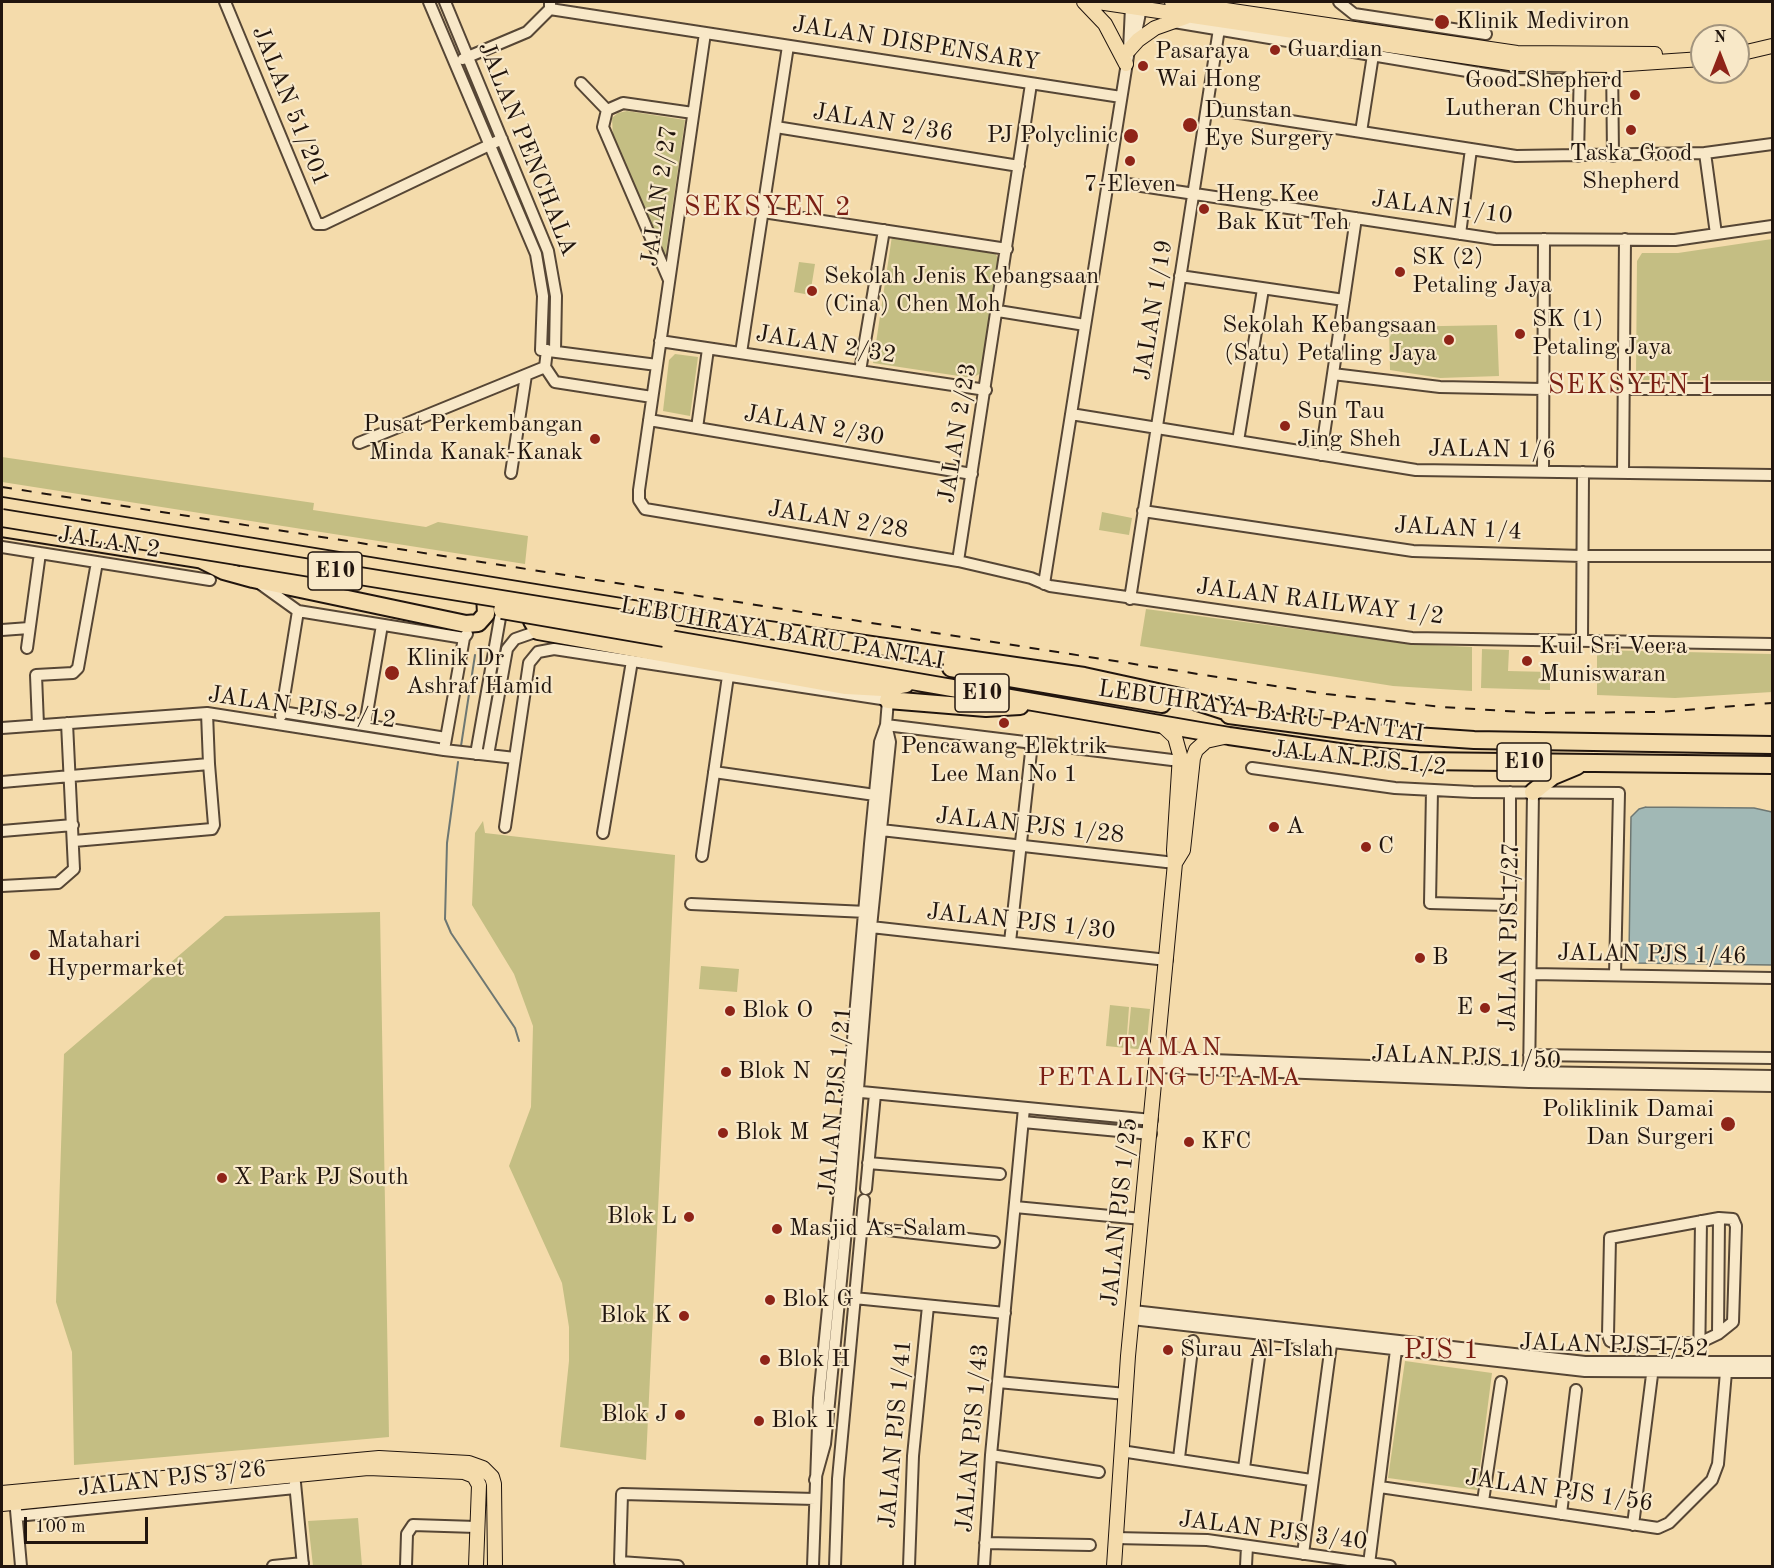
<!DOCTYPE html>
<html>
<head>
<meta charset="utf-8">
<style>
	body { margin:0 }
	#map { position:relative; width:1774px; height:1568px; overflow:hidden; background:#f4dbab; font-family:"Old Standard TT",serif }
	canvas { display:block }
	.frame { position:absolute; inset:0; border:3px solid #21150e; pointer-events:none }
	.north { position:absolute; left:1690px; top:24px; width:60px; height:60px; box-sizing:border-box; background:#f8e8c8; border:2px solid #a2947e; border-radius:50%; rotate:0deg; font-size:16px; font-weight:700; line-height:24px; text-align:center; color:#21150e }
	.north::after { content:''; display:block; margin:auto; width:21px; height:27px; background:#8f2418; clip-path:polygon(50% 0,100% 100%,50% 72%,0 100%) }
	.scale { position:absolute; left:24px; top:1517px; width:124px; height:27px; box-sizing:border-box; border:3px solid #21150e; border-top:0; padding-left:8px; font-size:18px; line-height:21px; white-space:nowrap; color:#21150e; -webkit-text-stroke:4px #f8e8c8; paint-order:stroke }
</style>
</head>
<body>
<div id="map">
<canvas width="1774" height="1568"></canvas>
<div class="frame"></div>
<div class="north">N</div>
<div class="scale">100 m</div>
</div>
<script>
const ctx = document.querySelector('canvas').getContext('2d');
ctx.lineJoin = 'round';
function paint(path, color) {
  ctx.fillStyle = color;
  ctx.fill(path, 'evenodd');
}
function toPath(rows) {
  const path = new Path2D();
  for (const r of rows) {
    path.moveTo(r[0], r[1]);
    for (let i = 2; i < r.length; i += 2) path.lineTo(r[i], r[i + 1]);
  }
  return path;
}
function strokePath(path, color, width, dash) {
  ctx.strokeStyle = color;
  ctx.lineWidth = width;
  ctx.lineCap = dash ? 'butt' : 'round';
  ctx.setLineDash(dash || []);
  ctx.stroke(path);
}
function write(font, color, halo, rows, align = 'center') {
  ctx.font = font + ' "Old Standard TT",serif';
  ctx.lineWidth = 4.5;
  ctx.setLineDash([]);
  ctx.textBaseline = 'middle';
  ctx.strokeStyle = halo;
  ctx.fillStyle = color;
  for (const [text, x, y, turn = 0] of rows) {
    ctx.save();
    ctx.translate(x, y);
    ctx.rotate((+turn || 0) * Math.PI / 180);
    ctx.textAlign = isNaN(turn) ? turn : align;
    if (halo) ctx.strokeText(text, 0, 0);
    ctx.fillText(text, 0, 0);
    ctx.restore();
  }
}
paint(toPath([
	[627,111,685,120,665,259,613,138,612,118,618,113],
	[892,236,994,252,999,259,983,372,972,378,873,363],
	[1772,239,1772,381,1642,380,1636,375,1637,261,1642,253,1678,253],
	[799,262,815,264,810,295,794,292],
	[1497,325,1499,376,1440,378,1390,370,1389,327],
	[675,354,698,357,690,416,663,411,669,360],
	[2,457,314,503,313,510,426,527,438,522,528,536,525,564,2,482],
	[1102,512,1132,518,1129,535,1099,530],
	[1146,609,1410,644,1472,647,1472,691,1393,686,1140,646],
	[1482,649,1509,650,1508,671,1550,672,1550,690,1481,688],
	[1597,650,1772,654,1772,692,1675,698,1597,695],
	[483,821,485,833,675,855,646,1460,560,1447,569,1361,569,1327,562,1283,509,1166,531,1107,533,1026,514,974,472,905,475,833],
	[380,912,389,1437,74,1465,72,1352,56,1302,64,1054,225,916],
	[701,966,739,969,737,992,699,989],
	[1110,1005,1129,1007,1126,1048,1106,1046],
	[1131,1007,1150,1009,1146,1050,1127,1048],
	[1405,1361,1492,1373,1477,1490,1388,1478],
	[358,1518,362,1566,313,1566,308,1521]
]), '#c4be83');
const water = toPath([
	[1646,807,1754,808,1772,812,1772,965,1636,963,1629,955,1631,817,1639,809,1646,807]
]);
paint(water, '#a1b8b5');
strokePath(water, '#6e7772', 1.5);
strokePath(toPath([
	[461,746,475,655],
	[458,762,447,843,445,919,451,933,515,1028,519,1041]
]), '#6e7772', 2);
const minor = toPath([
	[225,2,317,224,324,224,502,139],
	[429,2,536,254,543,296,541,350,657,365],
	[445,2,548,251,556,296,555,351],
	[1339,2,1354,14,1486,34],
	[550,9,1121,97],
	[1174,22,1515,79,1565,80,1580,65],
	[705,33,639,490,639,500,645,509,958,561,1031,578,1050,586,1412,638,1772,644],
	[1131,34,1137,28,1141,8],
	[1612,58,1613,156],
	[463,59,527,32,550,9,550,2],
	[581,83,607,110],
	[1207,108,1516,156,1705,153,1772,144],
	[776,127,1019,166],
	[1361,132,1373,55,1370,51],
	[1705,153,1716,234],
	[1578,156,1580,65],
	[1108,181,1495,239,1675,240,1772,226],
	[763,212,1007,249],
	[1460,234,1471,149],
	[1180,276,1344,300],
	[669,280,603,127,607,110,623,103,693,113],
	[998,311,1085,325],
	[660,341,986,390],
	[547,350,545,367,555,382,652,397],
	[741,353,788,46],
	[860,371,884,230],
	[1333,374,1440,387,1543,389],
	[1625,389,1772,389],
	[1071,414,1416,470,1772,475],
	[649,420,972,474],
	[697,428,708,349],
	[1238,441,1263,289],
	[359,443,545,367],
	[1321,455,1356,218],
	[1543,472,1544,239],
	[511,473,526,375],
	[1623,473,1625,239],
	[1143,511,1413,551,1582,556,1772,556],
	[2,547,210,580],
	[958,561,1031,84],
	[259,583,298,611,464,638],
	[1044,584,1129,50,1131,7],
	[1130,599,1219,29],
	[2,630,29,628],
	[1582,641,1583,472],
	[27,648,40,553],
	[282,712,446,738],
	[281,716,298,611],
	[38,725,36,675,73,673,78,668,97,562],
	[365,725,382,625],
	[886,725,1180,761],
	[2,728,207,713,444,750,515,758,529,663,538,652,554,649,888,700,886,725,890,742,871,927,850,1189,825,1444,815,1480],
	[445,744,464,638,467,634],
	[476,754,500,618,506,608],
	[488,755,507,649,515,639,538,631],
	[1252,768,1395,788,1473,792,1619,793,1615,975],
	[714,772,875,795],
	[2,782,209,764,207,713],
	[1432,790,1430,903,1506,905,1510,900,1510,792],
	[505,827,515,758],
	[881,830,1175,863],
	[2,831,73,825],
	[603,833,632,661],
	[74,841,212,829,214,825,209,764],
	[702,856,728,676],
	[2,886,58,883,74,869,67,723],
	[691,904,867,912],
	[871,927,1167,960],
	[1010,942,1032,743],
	[1531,974,1772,978],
	[1529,1055,1772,1058],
	[1159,1058,1529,1072,1772,1076],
	[1157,1067,1529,1082,1772,1086],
	[1529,1079,1533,792],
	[851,1091,1152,1120],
	[1023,1122,1151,1134],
	[868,1163,1000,1174],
	[866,1189,875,1094],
	[1015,1207,1142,1219],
	[861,1227,994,1242],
	[854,1298,1005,1313],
	[1133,1311,1585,1362,1772,1362],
	[1132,1319,1585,1371,1772,1372],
	[1718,1334,1719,1218,1610,1238,1608,1335,1610,1341,1615,1343,1699,1343,1718,1334,1733,1322,1736,1226,1733,1219,1719,1218],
	[1699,1369,1701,1221],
	[998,1382,1126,1394],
	[1121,1451,1311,1480],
	[991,1455,1099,1472],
	[1179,1458,1193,1341],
	[1244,1468,1260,1350],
	[295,1483,303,1566],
	[1380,1487,1658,1528,1669,1523,1712,1480,1718,1464,1726,1372],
	[1483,1501,1501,1382],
	[16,1510,21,1566],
	[1561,1514,1576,1390],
	[17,1516,295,1488],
	[1633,1525,1653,1367],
	[1115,1538,1207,1540,1390,1566],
	[985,1543,1090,1545],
	[1303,1554,1332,1337],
	[1369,1564,1396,1350],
	[273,1566,303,1563],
	[406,1566,407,1534,413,1525,476,1527],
	[678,1566,620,1562,622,1494,815,1499],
	[813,1566,819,1398,840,1189,870,844,880,742,886,725],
	[835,1566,838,1479,864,1200],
	[909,1566,913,1456,928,1306],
	[984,1566,991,1455,1024,1108],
	[1246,1566,1247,1546]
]);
const major = toPath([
	[1084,2,1105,24,1126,64],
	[1098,2,1516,64,1612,65,1702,59],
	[1172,2,1517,53,1655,54],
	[1129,50,1138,40,1155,28,1186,17],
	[1738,54,1772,46],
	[1175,863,1183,850,1193,758,1196,750,1206,741,1224,737],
	[2,1493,379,1458,469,1463,483,1468,492,1477,494,1484,495,1566],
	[2,1504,368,1468,464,1472,474,1476,479,1485,476,1566],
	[1114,1566,1128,1356,1175,863,1174,850,1180,755,1175,737,1161,724]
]);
const highway = toPath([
	[2,506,701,620,1084,676,1185,698,1240,716],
	[2,528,211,561],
	[202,560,224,571,253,579,466,624,478,623,486,614,485,594,477,587],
	[248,567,315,578],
	[540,604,534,610,532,621,538,631,846,686,883,688,906,684],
	[664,638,1229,736,1353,754,1418,761,1772,765],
	[951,668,1162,704],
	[888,700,986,708,1020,706],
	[1229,715,1357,732,1474,740,1772,745],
	[1533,792,1553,776,1577,766]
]);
strokePath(minor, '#564635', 14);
strokePath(major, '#21150e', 16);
strokePath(highway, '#21150e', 20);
strokePath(minor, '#f8e8c8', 10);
strokePath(major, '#f4dbab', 14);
strokePath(highway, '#f4dbab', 16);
strokePath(toPath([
	[2,487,1326,694,1442,707,1539,713,1660,712,1772,703]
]), '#21150e', 2, [10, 10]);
const highwayBridge = toPath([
	[2,518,668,626],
	[502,610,664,638]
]);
strokePath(highwayBridge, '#21150e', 20, []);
strokePath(highwayBridge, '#f4dbab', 16);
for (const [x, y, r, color] of [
	[1442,22,8,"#8f2418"],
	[1275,50,6,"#8f2418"],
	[1143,66,6,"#8f2418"],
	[1635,95,6,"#8f2418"],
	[1190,125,8,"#8f2418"],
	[1631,130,6,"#8f2418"],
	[1131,136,8,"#8f2418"],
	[1130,161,6,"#8f2418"],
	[1204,209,6,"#8f2418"],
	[1400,272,6,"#8f2418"],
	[812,291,6,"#8f2418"],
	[1520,334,6,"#8f2418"],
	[1449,340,6,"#8f2418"],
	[1285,426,6,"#8f2418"],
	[595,439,6,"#8f2418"],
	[1527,661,6,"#8f2418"],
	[392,673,8,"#8f2418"],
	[1004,723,6,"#8f2418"],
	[1274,827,6,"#8f2418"],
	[1366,847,6,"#8f2418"],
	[35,955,6,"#8f2418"],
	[1420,958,6,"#8f2418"],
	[1485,1008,6,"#8f2418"],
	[730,1011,6,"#8f2418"],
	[726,1072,6,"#8f2418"],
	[1728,1124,8,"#8f2418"],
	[723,1133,6,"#8f2418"],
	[1189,1142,6,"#8f2418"],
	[222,1178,6,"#8f2418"],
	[689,1217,6,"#8f2418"],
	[777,1229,6,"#8f2418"],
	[770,1300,6,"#8f2418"],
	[684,1316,6,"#8f2418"],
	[1168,1350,6,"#8f2418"],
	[765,1360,6,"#8f2418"],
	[680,1415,6,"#8f2418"],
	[759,1421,6,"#8f2418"]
]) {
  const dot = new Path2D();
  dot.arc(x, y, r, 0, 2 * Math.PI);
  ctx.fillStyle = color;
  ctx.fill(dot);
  strokePath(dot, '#f8e8c8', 2);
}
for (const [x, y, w] of [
	[335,571,54],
	[982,693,54],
	[1524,762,54]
]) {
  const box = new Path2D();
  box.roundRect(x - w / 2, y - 19, w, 38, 4.5);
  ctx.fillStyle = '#f8e8c8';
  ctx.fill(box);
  strokePath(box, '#21150e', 1.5);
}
write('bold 22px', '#21150e', null, [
	["E10",335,571],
	["E10",982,693],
	["E10",1524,762]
]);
write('24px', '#21150e', '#f8e8c8', [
	["Klinik Mediviron",1456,22],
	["Guardian",1287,50],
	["Pasaraya",1155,52],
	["Wai Hong",1155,80],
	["Good Shepherd",1623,81,"right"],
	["Lutheran Church",1623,109,"right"],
	["Dunstan",1204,111],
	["Eye Surgery",1204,139],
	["PJ Polyclinic",1118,136,"right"],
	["Taska Good",1631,154,"center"],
	["Shepherd",1631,182,"center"],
	["7-Eleven",1130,185,"center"],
	["Heng Kee",1216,195],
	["Bak Kut Teh",1216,223],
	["SK (2)",1412,258],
	["Petaling Jaya",1412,286],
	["Sekolah Jenis Kebangsaan",824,277],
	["(Cina) Chen Moh",824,305],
	["SK (1)",1532,320],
	["Petaling Jaya",1532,348],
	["Sekolah Kebangsaan",1437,326,"right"],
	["(Satu) Petaling Jaya",1437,354,"right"],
	["Sun Tau",1297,412],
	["Jing Sheh",1297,440],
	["Pusat Perkembangan",583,425,"right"],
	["Minda Kanak-Kanak",583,453,"right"],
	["Kuil Sri Veera",1539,647],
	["Muniswaran",1539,675],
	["Klinik Dr",406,659],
	["Ashraf Hamid",406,687],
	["Pencawang Elektrik",1004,747,"center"],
	["Lee Man No 1",1004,775,"center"],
	["A",1286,827],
	["C",1378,847],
	["Matahari",47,941],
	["Hypermarket",47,969],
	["B",1432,958],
	["E",1473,1008,"right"],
	["Blok O",742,1011],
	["Blok N",738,1072],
	["Poliklinik Damai",1714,1110,"right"],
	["Dan Surgeri",1714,1138,"right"],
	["Blok M",735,1133],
	["KFC",1201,1142],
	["X Park PJ South",234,1178],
	["Blok L",677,1217,"right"],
	["Masjid As-Salam",789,1229],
	["Blok G",782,1300],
	["Blok K",672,1316,"right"],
	["Surau Al-Islah",1180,1350],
	["Blok H",777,1360],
	["Blok J",668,1415,"right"],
	["Blok I",771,1421]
], 'left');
write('24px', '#21150e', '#f8e8c8', [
	["JALAN DISPENSARY",916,44,9],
	["JALAN 51/201",290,106,68],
	["JALAN 2/36",883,123,9],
	["JALAN PENCHALA",527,149,68],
	["JALAN 2/27",660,196,-82],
	["JALAN 1/10",1442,208,7],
	["JALAN 1/19",1154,310,-81],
	["JALAN 2/32",826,345,9],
	["JALAN 2/30",814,426,10],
	["JALAN 2/23",958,433,-81],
	["JALAN 1/6",1492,450,1],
	["JALAN 2/28",838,520,9],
	["JALAN 1/4",1458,529,3],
	["JALAN 2",109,543,9],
	["JALAN RAILWAY 1/2",1320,602,7],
	["LEBUHRAYA BARU PANTAI",782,634,10],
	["JALAN PJS 2/12",302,708,8],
	["LEBUHRAYA BARU PANTAI",1261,712,8],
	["JALAN PJS 1/2",1359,759,6],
	["JALAN PJS 1/28",1030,826,6],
	["JALAN PJS 1/30",1021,922,6],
	["JALAN PJS 1/27",1510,937,-89],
	["JALAN PJS 1/46",1652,955,1],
	["JALAN PJS 1/50",1466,1058,2],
	["JALAN PJS 1/21",836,1101,-85],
	["JALAN PJS 1/25",1120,1212,-84],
	["JALAN PJS 1/52",1614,1346,2],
	["JALAN PJS 1/41",896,1434,-85],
	["JALAN PJS 1/43",973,1438,-85],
	["JALAN PJS 3/26",172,1479,-6],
	["JALAN PJS 1/56",1559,1491,8],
	["JALAN PJS 3/40",1273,1531,7]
]);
ctx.letterSpacing = '1.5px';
write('26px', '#7a1f14', '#f8e8c8', [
	["TAMAN",1170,1048],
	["PETALING UTAMA",1170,1078]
]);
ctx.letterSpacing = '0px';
ctx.letterSpacing = '1.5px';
write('27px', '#7a1f14', '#f8e8c8', [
	["SEKSYEN 2",768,208],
	["SEKSYEN 1",1632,386],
	["PJS 1",1442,1351]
]);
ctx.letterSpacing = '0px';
</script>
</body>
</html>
